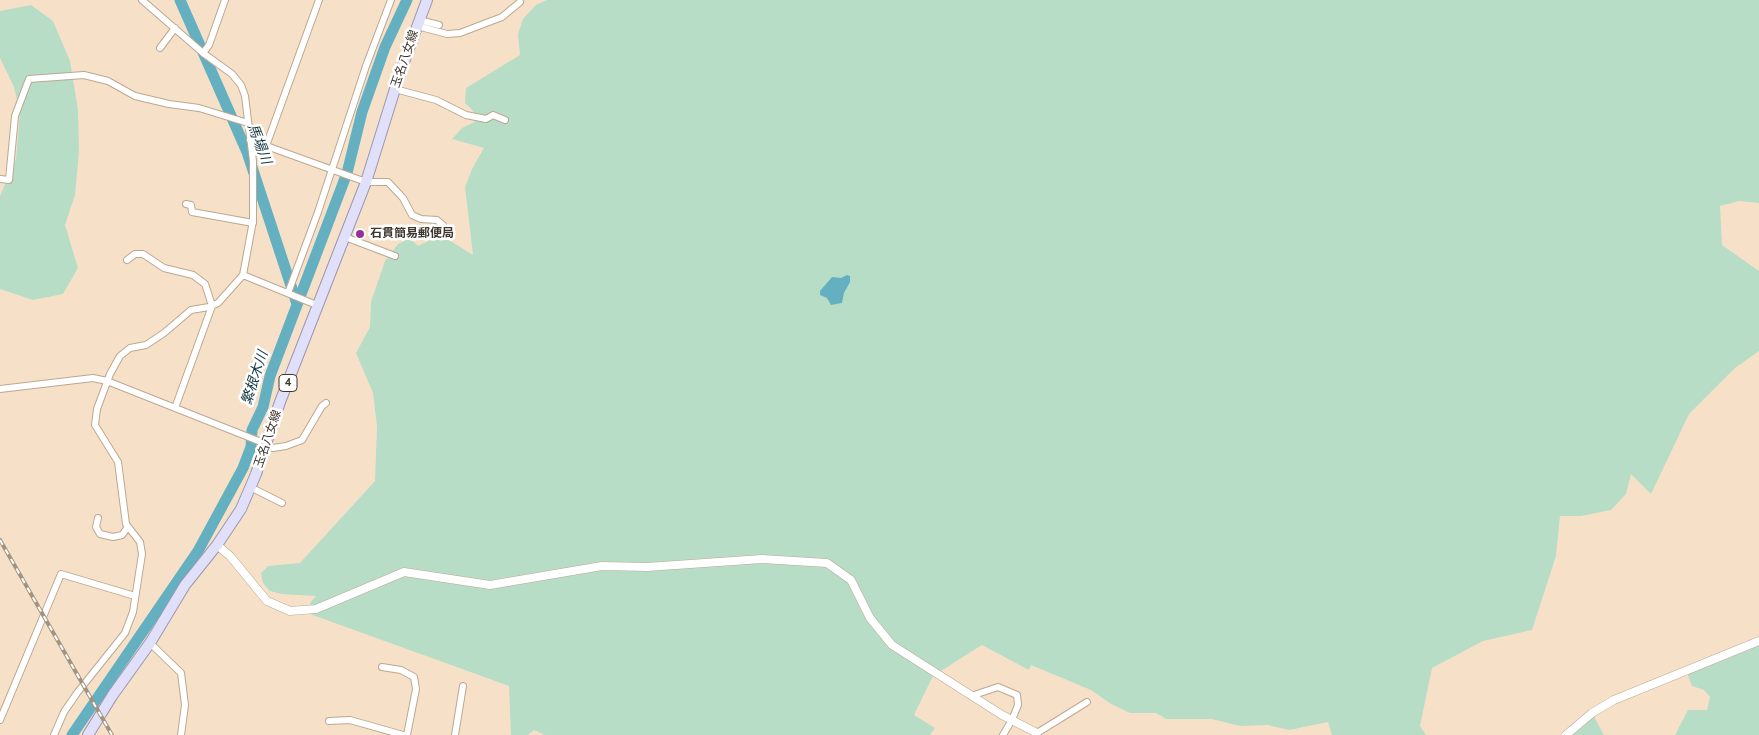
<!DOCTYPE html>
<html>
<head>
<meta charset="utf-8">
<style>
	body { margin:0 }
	canvas { display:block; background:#f6e1c8 }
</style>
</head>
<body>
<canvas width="1759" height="735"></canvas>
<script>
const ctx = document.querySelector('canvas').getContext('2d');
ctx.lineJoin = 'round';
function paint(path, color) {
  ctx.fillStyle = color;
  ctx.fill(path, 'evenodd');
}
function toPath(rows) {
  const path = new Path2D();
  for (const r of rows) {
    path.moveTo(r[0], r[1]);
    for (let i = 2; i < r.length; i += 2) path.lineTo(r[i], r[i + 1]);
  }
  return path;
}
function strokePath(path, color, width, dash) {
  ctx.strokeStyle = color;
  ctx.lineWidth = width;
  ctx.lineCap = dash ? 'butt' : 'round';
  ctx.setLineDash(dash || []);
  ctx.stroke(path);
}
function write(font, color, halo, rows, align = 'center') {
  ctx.font = font + ' "PT Sans","Noto Sans JP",sans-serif';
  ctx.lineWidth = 5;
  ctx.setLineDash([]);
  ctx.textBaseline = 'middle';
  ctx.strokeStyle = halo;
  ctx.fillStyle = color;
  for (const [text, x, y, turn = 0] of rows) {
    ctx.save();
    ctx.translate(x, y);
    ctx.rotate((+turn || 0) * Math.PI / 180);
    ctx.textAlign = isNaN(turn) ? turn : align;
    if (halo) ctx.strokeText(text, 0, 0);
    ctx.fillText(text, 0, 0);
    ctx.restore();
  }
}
paint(toPath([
	[547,0,1759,0,1759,203,1739,201,1720,206,1722,245,1759,271,1759,351,1735,368,1689,414,1651,494,1631,474,1626,494,1611,510,1581,516,1560,516,1556,556,1532,630,1483,641,1432,668,1420,726,1426,735,1332,735,1328,722,1289,730,1268,725,1240,726,1212,719,1166,719,1156,713,1130,713,1111,704,1091,690,1031,665,1029,670,982,645,933,676,914,715,935,728,930,735,545,735,534,730,528,735,511,735,509,686,310,614,310,603,316,596,282,594,270,591,263,583,261,573,268,566,300,563,375,481,377,426,373,393,356,353,370,327,371,302,385,261,398,244,410,238,418,246,441,235,473,255,465,187,473,167,484,148,452,139,462,128,475,122,473,111,465,103,466,88,520,55,518,34,523,19,536,5],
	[31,5,53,21,70,61,78,110,79,151,75,195,65,225,78,268,63,294,33,300,0,289,0,196,16,159,20,112,14,87,0,58,0,11],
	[1759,641,1759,735,1675,735,1688,710,1707,710,1710,697,1704,690,1692,686,1686,670],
	[1592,713,1604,735,1566,735]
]), '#b7ddc7');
paint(toPath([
	[847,275,850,276,850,282,844,293,842,303,831,305,827,298,820,295,820,291,832,277,841,278]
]), '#65b0c0');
strokePath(toPath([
	[180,0,247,152,297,304],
	[72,735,198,551,243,468,251,447,252,430,263,407,270,376,347,173,362,112,385,47,407,0]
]), '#65b0c0', 11);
const minor = toPath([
	[419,20,439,25],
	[417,26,447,34,460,33,502,17,520,2],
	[160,48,175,28],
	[203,53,209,45,225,0],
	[395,89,436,100,466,115,486,119,493,115,505,120],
	[250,140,366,182,388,182,403,198,412,215,421,219,437,220,443,225,441,231],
	[266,146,319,0],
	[0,179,9,180,15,116,29,79,84,75,108,81,135,96,169,104,199,108,248,123],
	[186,204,191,205,192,212,253,223],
	[345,237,395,256],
	[127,260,135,254,143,254,164,268,193,275,205,284,208,293,212,306,175,408],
	[243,275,319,306],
	[288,293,318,212,366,66,391,0],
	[0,389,93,378,107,381,266,444],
	[265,446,273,448,286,446,302,440,322,406,326,403],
	[250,487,282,503],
	[98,518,96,527,100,534,113,537,122,535,128,527],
	[150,643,181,673,185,705,181,735],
	[382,667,401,670,414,677,416,689,407,735],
	[971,696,998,687,1017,695,1018,705,1012,720,1003,735],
	[0,720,61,574,135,596],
	[329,721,350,720,403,735],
	[1037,733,1087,702],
	[54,735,64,712,77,693,125,633,133,612,142,554,140,542,126,524,118,462,95,425,97,409,110,374,120,356,130,348,146,345,164,333,191,310,209,307,218,303,243,275,253,221,253,161,245,96,241,85,232,74,203,53,142,0],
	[455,735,463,686]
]);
const tertiary = toPath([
	[217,545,230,556,267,601,290,611,316,609,404,572,490,585,602,566,647,567,762,559,827,563,851,580,870,618,892,645,1002,715,1037,733],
	[1566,735,1592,713,1614,700,1759,641]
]);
const primary = toPath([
	[88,735,112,696,150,643,185,585,217,545,241,509,256,474,280,402,366,182,400,73,427,0]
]);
strokePath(minor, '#bca891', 8);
strokePath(tertiary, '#bca891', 9);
strokePath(primary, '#9b96b0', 12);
strokePath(minor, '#fff', 6);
strokePath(tertiary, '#fff', 8);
strokePath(primary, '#e1e0fa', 10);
const rail = toPath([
	[0,540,112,735]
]);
strokePath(rail, '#a29381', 4);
strokePath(rail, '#fff', 2, [5.5]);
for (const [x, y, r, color] of [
	[360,234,5,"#983195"]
]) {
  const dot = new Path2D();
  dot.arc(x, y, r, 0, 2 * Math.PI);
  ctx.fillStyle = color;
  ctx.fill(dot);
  strokePath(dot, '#fff', 2);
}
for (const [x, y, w] of [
	[288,383,18]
]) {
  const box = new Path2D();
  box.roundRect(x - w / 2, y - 8.5, w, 17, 4);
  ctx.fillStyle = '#fff';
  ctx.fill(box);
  strokePath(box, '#3e352c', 1);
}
write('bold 11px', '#3e352c', null, [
	["4",288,383]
]);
write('12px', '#3e352c', '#fff', [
	["玉名八女線",405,59,-71],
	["玉名八女線",268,439,-71]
]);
write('bold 12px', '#3e352c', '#fff', [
	["石貫簡易郵便局",370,234]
], 'left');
write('italic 14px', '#13383f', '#fff', [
	["馬場川",259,144,69],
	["繁根木川",255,378,-72]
]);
</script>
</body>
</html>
